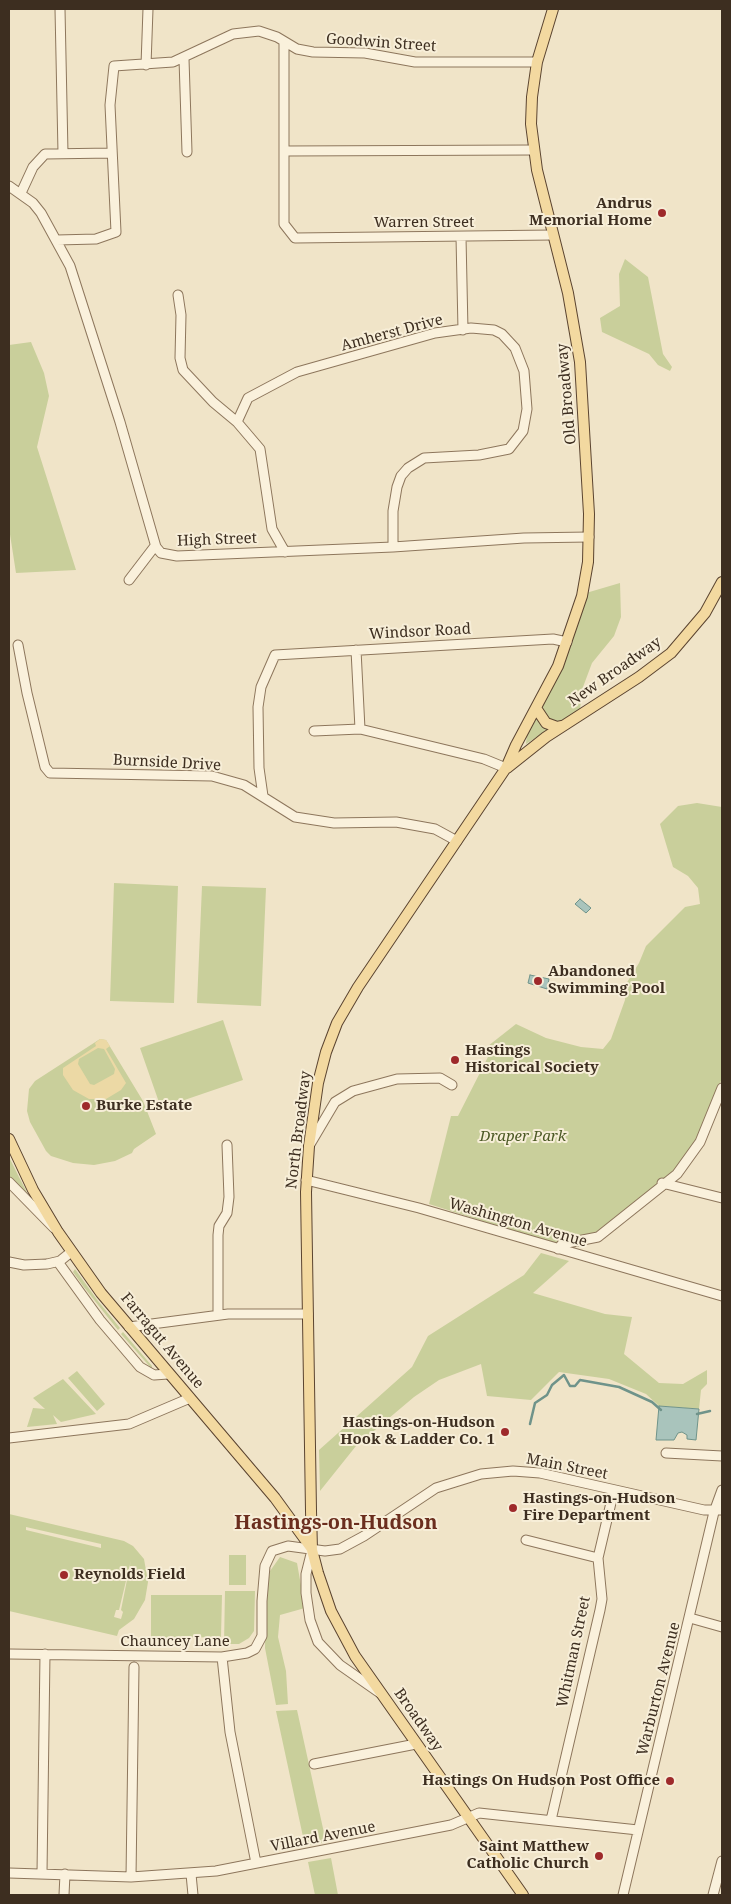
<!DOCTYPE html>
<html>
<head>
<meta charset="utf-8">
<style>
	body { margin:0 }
	#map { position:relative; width:731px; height:1904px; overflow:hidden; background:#f0e4c8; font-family:"Noto Serif",serif }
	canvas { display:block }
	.frame { position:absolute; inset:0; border:10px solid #3d2e20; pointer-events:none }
</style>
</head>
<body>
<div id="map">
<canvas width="731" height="1904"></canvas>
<div class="frame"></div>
</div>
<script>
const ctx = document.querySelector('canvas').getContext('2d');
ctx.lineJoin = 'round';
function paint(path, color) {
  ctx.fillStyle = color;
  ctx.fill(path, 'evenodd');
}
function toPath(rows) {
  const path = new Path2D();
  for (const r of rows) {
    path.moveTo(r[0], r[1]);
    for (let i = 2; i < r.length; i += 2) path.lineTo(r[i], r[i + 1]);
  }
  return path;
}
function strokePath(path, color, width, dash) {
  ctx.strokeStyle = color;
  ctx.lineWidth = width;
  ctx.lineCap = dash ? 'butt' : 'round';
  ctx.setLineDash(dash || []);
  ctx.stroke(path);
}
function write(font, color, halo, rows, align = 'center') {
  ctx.font = font + ' "Noto Serif",serif';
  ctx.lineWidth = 4;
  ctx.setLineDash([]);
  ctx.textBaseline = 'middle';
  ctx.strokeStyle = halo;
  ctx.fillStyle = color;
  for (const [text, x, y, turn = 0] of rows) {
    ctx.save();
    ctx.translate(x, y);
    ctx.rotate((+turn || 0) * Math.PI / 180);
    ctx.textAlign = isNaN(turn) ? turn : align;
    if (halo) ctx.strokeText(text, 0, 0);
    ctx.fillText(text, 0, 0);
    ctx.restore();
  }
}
paint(toPath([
	[625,259,648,277,663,354,672,367,670,371,658,365,649,354,602,332,600,318,620,306,619,274],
	[31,342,44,373,49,396,37,447,76,570,16,573,9,528,9,345],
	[620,583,621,617,614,636,592,663,583,687,580,709,526,744,527,733,570,648,586,593],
	[697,803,722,807,722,1077,713,1107,688,1155,677,1168,598,1234,572,1238,555,1244,429,1204,451,1116,458,1116,491,1051,488,1046,516,1024,546,1038,581,1047,603,1049,611,1039,625,1000,626,984,639,963,646,946,685,907,700,904,698,888,688,876,673,867,660,824,678,806],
	[114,883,178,886,174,1003,110,1001],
	[202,886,266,888,261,1006,197,1003],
	[223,1020,243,1080,161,1108,140,1048],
	[100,1039,106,1040,143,1101,156,1134,134,1149,132,1153,115,1161,94,1165,73,1163,51,1156,46,1151,30,1122,27,1111,29,1089,35,1081],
	[9,1157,19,1177,33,1204,9,1176],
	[541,1253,569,1261,533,1293,605,1314,632,1317,624,1354,659,1383,683,1384,707,1370,707,1384,701,1390,699,1409,659,1406,646,1394,609,1379,559,1372,531,1400,487,1396,481,1364,439,1380,414,1397,356,1446,320,1491,319,1450,412,1367,428,1336,524,1275],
	[75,1269,98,1301,120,1328,118,1330,83,1286,73,1272],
	[123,1332,152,1366,152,1369,121,1334],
	[77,1371,105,1404,97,1411,68,1378],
	[63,1379,96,1414,61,1422,53,1415,57,1424,27,1427,33,1408,45,1409,33,1398],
	[9,1514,124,1541,133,1546,144,1559,148,1582,145,1600,134,1619,119,1630,117,1636,9,1611],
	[26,1527,101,1544,101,1548,26,1530],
	[131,1560,121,1610,123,1612,121,1619,114,1617,116,1610,119,1610],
	[229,1555,246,1555,246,1585,229,1585],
	[280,1557,297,1563,305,1608,280,1615,278,1637,286,1671,288,1704,276,1705,265,1648,266,1597,270,1571],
	[225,1591,255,1591,254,1631,249,1638,239,1644,224,1644],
	[151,1595,222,1595,221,1637,151,1638],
	[297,1710,326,1842,305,1846,276,1711],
	[331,1858,338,1895,315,1895,308,1862]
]), '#c9cf9b');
paint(toPath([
	[100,1039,106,1040,110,1046,106,1049,126,1083,121,1090,106,1099,89,1099,73,1090,63,1075,63,1068,96,1046,95,1043],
	[98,1048,104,1049,115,1069,114,1074,94,1085,90,1084,78,1064,79,1059]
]), '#ecd9a5');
const water = toPath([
	[580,899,591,908,586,913,575,904,580,899],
	[530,975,549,979,547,989,528,983,530,975],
	[659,1406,699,1409,696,1440,687,1439,687,1435,682,1432,678,1433,674,1440,656,1440,659,1406]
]);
paint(water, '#a9c4bc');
strokePath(water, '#6f938a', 1);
strokePath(toPath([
	[697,1414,710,1411],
	[530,1424,535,1403,547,1395,552,1385,564,1375,570,1386,575,1386,580,1380,619,1387,652,1402,661,1410]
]), '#6f938a', 2.5);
const minor = toPath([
	[60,9,63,153],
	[284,42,284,224,295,238,553,235],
	[184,59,187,152],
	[146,65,148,9],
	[285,151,533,150],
	[9,186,33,203,41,213,70,266,120,422,156,547,161,553,177,556,393,547,524,538,589,537],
	[21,193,33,167,45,154,112,153],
	[461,237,463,330],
	[57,240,96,239,116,232,110,105,114,66,173,62,233,34,259,31,277,37,297,49,313,52,365,53,415,62,537,62],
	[178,295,181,315,180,358,183,370,213,402,237,422,260,449,272,529,285,552],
	[237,422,248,398,297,372,435,333,471,328,494,330,502,334,515,348,524,371,527,409,523,431,509,449,479,455,424,458,408,468,401,476,397,487,393,511,393,547],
	[129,580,155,546],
	[18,645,27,693,45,767,50,773,212,776,244,785,295,817,334,823,396,822,435,829,457,841],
	[356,650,360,729],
	[314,731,360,729,484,759,506,768],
	[263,796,259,768,258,707,261,687,275,655,553,639,567,642],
	[309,1146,335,1102,353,1091,397,1079,440,1078,452,1085],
	[306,1180,419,1208,722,1296],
	[9,1182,54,1228],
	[662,1183,722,1198],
	[558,1249,562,1244,598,1237,677,1174,700,1142,722,1088],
	[9,1262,24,1265,47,1264,60,1261,71,1252],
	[58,1262,100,1320,140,1367,154,1375,168,1374],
	[218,1315,218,1235,219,1226,227,1213,229,1197,227,1145],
	[129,1327,228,1314,308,1314],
	[9,1438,129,1424,190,1398],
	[666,1453,722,1456],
	[526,1540,598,1558],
	[312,1550,306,1574,306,1593,310,1620,318,1642,340,1665,380,1693],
	[690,1618,722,1627],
	[9,1654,222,1657,247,1653,255,1649,262,1636,262,1601,265,1566,272,1551,288,1546,325,1551,340,1549,364,1536,436,1488,481,1474,513,1471,540,1473,704,1510,722,1510],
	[222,1657,230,1732,256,1863],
	[314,1764,416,1744],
	[551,1820,600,1610,602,1599,598,1558,614,1490],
	[9,1873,131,1877,216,1871,451,1825,479,1813,638,1830],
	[42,1873,45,1654],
	[191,1874,193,1895],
	[131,1877,134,1667],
	[64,1895,65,1874],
	[623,1895,714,1512,722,1490],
	[713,1895,722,1861]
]);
const major = toPath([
	[536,708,546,723,557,727,562,726],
	[507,768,546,737,639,677,671,653,705,613,722,582],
	[9,1139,33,1190,58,1232,101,1293,275,1498,312,1549],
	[523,1895,355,1656,331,1611,318,1573,312,1550,311,1511,306,1192,309,1146,318,1083,326,1052,337,1023,358,987,506,768,516,745,558,666,582,596,588,562,589,514,580,362,568,293,537,170,531,124,532,97,537,62,553,9]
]);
strokePath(minor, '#8d765c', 11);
strokePath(major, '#5b4430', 12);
strokePath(minor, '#faf1dc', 9);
strokePath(major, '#f3d9a0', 10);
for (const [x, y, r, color] of [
	[662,213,5,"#9e2a2b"],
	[538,981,5,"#9e2a2b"],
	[455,1060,5,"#9e2a2b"],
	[86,1106,5,"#9e2a2b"],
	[505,1432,5,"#9e2a2b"],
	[513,1508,5,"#9e2a2b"],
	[64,1575,5,"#9e2a2b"],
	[670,1781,5,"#9e2a2b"],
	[599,1856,5,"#9e2a2b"]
]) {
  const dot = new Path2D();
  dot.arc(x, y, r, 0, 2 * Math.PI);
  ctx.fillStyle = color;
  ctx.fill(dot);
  strokePath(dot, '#f7eed8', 2);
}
write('15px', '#3d2e20', '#f7eed8', [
	["Goodwin Street",381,43,4],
	["Warren Street",424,223],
	["Amherst Drive",392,333,-15],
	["Old Broadway",567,394,-95],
	["High Street",217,540,-2],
	["Windsor Road",420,632,-3],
	["New Broadway",615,672,-35],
	["Burnside Drive",167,763,3],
	["North Broadway",299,1130,-83],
	["Washington Avenue",518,1223,16],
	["Farragut Avenue",162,1341,50],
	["Main Street",567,1467,11],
	["Chauncey Lane",175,1642],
	["Whitman Street",574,1652,-78],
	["Warburton Avenue",659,1689,-76],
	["Broadway",418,1720,55],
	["Villard Avenue",323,1837,-11]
]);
write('bold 15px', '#3d2e20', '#f7eed8', [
	["Andrus",652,204,"right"],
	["Memorial Home",652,221,"right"],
	["Abandoned",548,972],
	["Swimming Pool",548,989],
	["Hastings",465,1051],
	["Historical Society",465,1068],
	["Burke Estate",96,1106],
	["Hastings-on-Hudson",495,1423,"right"],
	["Hook & Ladder Co. 1",495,1440,"right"],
	["Hastings-on-Hudson",523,1499],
	["Fire Department",523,1516],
	["Reynolds Field",74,1575],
	["Hastings On Hudson Post Office",660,1781,"right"],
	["Saint Matthew",589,1847,"right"],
	["Catholic Church",589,1864,"right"]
], 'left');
write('italic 15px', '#4d5a26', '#f7eed8', [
	["Draper Park",523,1137]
]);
write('bold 20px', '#6b2e1e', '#f7eed8', [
	["Hastings-on-Hudson",336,1523]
]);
</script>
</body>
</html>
